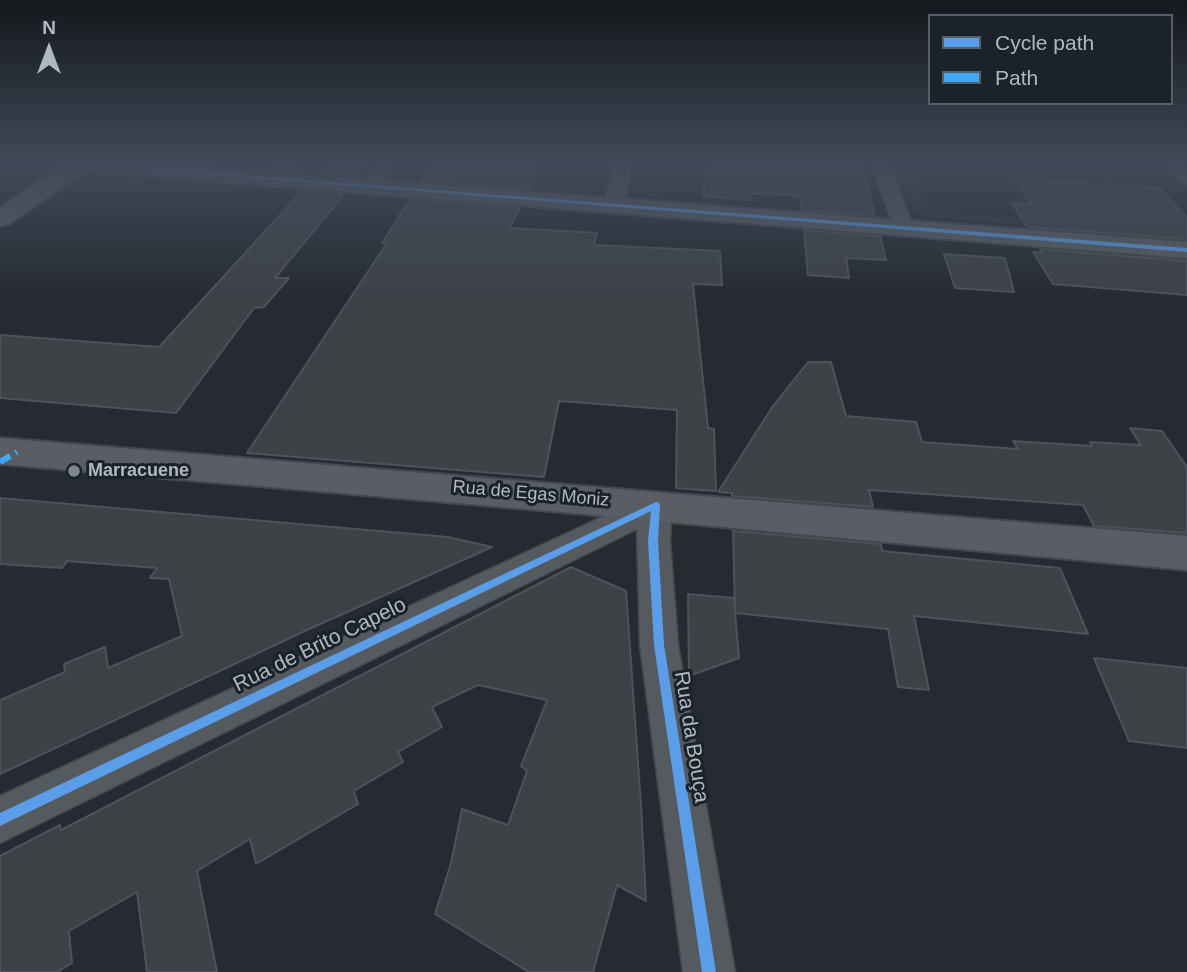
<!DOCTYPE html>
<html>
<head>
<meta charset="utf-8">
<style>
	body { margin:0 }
	#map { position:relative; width:1187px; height:972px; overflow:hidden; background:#262b31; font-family:Arial,sans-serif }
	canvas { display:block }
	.legend { position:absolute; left:928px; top:14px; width:245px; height:91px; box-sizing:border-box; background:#1b222a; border:2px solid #575e67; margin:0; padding:9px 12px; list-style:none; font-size:21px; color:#b0b8c2 }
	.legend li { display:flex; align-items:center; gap:14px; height:35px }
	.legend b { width:35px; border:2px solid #575e67 }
	.north { position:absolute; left:14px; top:14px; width:70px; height:70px; -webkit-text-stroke:5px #1b222a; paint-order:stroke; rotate:0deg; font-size:19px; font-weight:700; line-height:28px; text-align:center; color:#b0b8c2 }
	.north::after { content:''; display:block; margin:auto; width:24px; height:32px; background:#b0b8c2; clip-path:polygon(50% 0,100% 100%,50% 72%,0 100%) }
</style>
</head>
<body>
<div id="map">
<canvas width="1187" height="972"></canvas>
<ul class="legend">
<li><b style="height:9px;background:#5a9eea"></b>Cycle path</li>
<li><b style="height:9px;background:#3fa9f5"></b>Path</li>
</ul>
<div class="north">N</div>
</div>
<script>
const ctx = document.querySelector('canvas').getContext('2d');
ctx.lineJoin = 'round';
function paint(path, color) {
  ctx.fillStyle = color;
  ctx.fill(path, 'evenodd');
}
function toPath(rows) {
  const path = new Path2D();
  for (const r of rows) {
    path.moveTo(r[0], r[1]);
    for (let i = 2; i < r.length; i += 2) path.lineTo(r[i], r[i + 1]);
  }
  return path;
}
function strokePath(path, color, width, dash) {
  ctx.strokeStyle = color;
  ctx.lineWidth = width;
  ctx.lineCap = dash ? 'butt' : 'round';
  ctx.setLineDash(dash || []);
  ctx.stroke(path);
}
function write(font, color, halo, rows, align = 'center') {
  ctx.font = font + ' Arial,sans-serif';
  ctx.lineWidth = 6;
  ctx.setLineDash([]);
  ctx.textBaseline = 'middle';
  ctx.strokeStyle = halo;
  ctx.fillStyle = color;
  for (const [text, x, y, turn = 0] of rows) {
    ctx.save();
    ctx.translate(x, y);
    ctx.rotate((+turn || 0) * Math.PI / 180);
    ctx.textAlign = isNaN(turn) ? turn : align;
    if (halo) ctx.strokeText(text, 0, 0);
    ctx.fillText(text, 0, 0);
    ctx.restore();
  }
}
paint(toPath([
	[900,173,914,174,930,210,939,213,1187,230,1187,238,926,217,916,210]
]), '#273737');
const building = toPath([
	[327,164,369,164,359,176,319,173,327,164],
	[432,164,543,164,530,189,421,181,432,164],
	[707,164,862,164,875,216,802,210,800,196,751,193,750,200,703,196,707,164],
	[1014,178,1159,188,1187,218,1187,239,1027,227,1012,203,1031,204,1014,178],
	[302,191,344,194,275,278,289,278,264,307,254,308,176,413,0,398,0,335,159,347,302,191],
	[410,199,520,208,509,228,597,233,594,245,720,251,722,285,693,284,708,428,714,429,716,491,676,488,677,410,559,401,544,477,247,453,387,243,382,243,410,199],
	[804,230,880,236,886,260,846,258,849,278,808,275,804,230],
	[1040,249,1187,261,1187,295,1053,284,1033,252,1043,253,1040,249],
	[944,254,1005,258,1014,292,955,288,944,254],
	[808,362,831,362,846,416,916,422,922,442,1018,449,1013,441,1092,446,1090,442,1141,445,1130,428,1162,431,1187,467,1187,533,1094,526,1083,505,869,490,873,507,732,496,732,493,718,492,773,406,808,362],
	[0,498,448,537,492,547,307,630,0,774,0,700,65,672,64,664,105,647,108,668,182,636,169,579,150,578,157,568,67,561,62,568,0,564,0,498],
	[733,531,881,544,882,551,1060,568,1088,634,914,616,929,690,898,687,888,629,735,613,739,658,689,676,688,594,734,598,735,610,733,531],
	[571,567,626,591,641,805,646,901,617,885,593,972,529,972,435,914,451,863,462,809,508,825,527,771,521,766,547,700,478,685,432,707,442,727,398,752,403,762,354,791,358,804,256,864,250,839,197,871,217,972,147,972,137,892,69,931,72,963,57,972,0,972,0,856,60,825,61,830,571,567],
	[1094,658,1187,668,1187,748,1129,741,1094,658]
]);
paint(building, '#3e4247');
strokePath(building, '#4e5259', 2);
const street = toPath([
	[277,164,296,164,280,183,266,183,264,179,277,164],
	[376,164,394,164,375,191,361,191,359,187,376,164],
	[613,164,631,164,625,206,615,212,605,206,613,164],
	[871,164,889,164,914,227,911,231,904,233,897,231,894,227,871,164],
	[1163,164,1183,164,1187,168,1187,184,1180,182,1163,164],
	[656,492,667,496,672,505,670,541,678,645,735,972,683,972,640,645,637,529,0,843,0,796,656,492]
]);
const secondary = toPath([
	[65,164,166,164,1187,242,1187,258,84,171,9,224,0,226,0,208,65,164],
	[0,438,1187,536,1187,570,550,511,0,464,0,438]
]);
strokePath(street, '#44474c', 3);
strokePath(secondary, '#44474c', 4);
strokePath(toPath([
	[549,169,595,172]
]), '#595e63', 2.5, [3.5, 3.5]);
paint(street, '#555a5f');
paint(secondary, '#5a5e64');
strokePath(toPath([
	[0,462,17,452]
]), '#3fa9f5', 6, [12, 6]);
paint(toPath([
	[74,164,99,164,1187,248,1187,252,74,164],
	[656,502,659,503,660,505,658,541,664,645,716,972,702,972,654,645,648,541,651,511,0,826,0,813,656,502]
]), '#5a9eea');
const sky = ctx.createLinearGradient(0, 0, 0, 300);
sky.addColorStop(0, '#15181b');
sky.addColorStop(0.55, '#414a5a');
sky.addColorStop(1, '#414a5a00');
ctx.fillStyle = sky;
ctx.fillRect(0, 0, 1187, 300);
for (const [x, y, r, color] of [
	[74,471,7,"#80878f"]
]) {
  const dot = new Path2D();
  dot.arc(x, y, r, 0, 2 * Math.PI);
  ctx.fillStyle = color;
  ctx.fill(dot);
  strokePath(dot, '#1b222a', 2.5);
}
write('bold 18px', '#b0b8c2', '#1b222a', [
	["Marracuene",88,471]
], 'left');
write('18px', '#b0b8c2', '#1b222a', [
	["Rua de Egas Moniz",531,494,5]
]);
write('21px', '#b0b8c2', '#1b222a', [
	["Rua de Brito Capelo",320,645,-26],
	["Rua da Bouça",691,737,81]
]);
</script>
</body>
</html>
